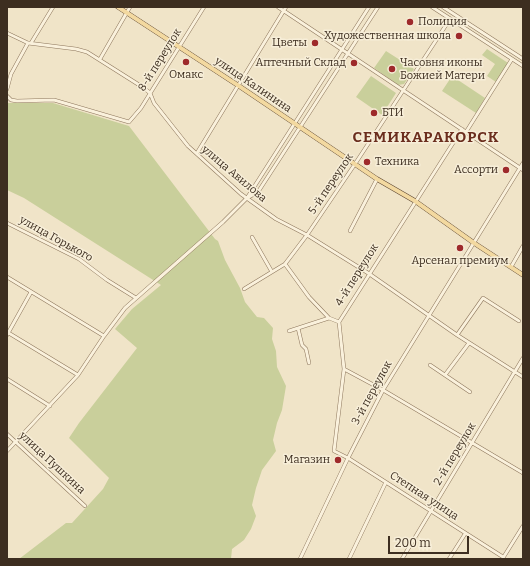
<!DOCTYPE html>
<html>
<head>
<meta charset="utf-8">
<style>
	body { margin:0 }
	#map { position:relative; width:530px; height:566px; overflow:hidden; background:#f0e4c8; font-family:Bitter,serif }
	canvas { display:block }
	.frame { position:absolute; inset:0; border:8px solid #3d2e20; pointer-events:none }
	.scale { position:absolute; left:388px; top:536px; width:81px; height:18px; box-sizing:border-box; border:2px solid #3d2e20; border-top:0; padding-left:5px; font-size:12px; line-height:14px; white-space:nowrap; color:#3d2e20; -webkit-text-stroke:3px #f7eed8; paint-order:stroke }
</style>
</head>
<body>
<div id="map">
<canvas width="530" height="566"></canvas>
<div class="frame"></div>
<div class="scale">200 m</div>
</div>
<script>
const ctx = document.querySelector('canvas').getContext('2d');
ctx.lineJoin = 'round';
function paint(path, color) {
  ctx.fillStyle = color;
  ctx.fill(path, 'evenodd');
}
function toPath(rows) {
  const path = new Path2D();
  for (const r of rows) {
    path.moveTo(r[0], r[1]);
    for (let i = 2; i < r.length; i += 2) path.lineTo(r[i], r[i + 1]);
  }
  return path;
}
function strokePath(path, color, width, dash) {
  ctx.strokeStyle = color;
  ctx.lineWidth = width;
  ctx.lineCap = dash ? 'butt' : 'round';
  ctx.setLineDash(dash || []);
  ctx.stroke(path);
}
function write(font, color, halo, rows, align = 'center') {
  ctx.font = font + ' Bitter,serif';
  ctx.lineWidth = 3;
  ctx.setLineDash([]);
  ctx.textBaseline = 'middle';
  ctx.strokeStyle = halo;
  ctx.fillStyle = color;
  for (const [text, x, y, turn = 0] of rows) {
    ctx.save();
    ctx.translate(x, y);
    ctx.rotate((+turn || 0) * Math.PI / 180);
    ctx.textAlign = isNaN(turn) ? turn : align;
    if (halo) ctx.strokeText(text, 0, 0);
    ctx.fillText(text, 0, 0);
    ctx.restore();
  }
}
paint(toPath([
	[487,49,508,63,496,82,487,76,495,64,482,55],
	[386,51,414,69,404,84,398,85,374,68],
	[371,76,396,93,382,115,356,97],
	[452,76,485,98,476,113,442,91],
	[7,103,53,103,129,126,215,239,218,241,225,260,240,288,245,302,257,317,264,318,273,328,272,339,276,351,277,367,286,386,282,410,277,423,273,440,276,451,262,470,256,488,252,505,256,516,251,529,244,540,232,549,231,559,19,559,66,523,72,523,103,489,109,478,69,438,79,423,137,348,115,329,132,309,161,285,24,198,7,190]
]), '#c9cf9b');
const minor = toPath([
	[278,7,523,170],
	[432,7,523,66],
	[443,7,523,59],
	[7,33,28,43,76,49,87,52,144,88,150,93,154,103,188,146,241,194,276,219,307,235,368,273,457,335,523,377],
	[31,43,53,7],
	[100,59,130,7],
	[7,89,11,74,28,43],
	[7,96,11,100,17,101,54,100,129,122,141,108,204,7],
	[462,129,339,322,344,369,334,451,348,458,503,557],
	[466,132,512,59],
	[197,153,286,7],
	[249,197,258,192,378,7],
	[7,223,79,259,107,280,136,298],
	[350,231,377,179],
	[252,237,272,272],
	[285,264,309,297,329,318],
	[511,267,523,246],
	[7,277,104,336],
	[244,289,285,264,307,235,355,164,450,19],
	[298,328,302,345,306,349,309,363],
	[289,331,329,318,339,322],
	[7,332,78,375],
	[7,335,31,292],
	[457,335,483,298,519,321],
	[430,365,470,392],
	[344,369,383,390,523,473],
	[445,375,469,343],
	[7,379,50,406],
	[7,434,85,506],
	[7,451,78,375,104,336,125,308,223,222,247,198,369,7],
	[503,558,523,526],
	[300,559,348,458,383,390,523,163],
	[349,559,386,482],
	[402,559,523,358],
	[449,559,465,534]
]);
const major = toPath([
	[118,7,239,86,377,179,415,201,474,243,523,275]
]);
strokePath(minor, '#8d765c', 4);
strokePath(major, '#5b4430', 5);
strokePath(minor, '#faf1dc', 3);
strokePath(major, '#f3d9a0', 4);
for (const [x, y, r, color] of [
	[410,22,4,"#9e2a2b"],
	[459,36,4,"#9e2a2b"],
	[315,43,4,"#9e2a2b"],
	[186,62,4,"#9e2a2b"],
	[354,63,4,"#9e2a2b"],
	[392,69,4,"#9e2a2b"],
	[374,113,4,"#9e2a2b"],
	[367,162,4,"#9e2a2b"],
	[506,170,4,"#9e2a2b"],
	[460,248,4,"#9e2a2b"],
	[338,460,4,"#9e2a2b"]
]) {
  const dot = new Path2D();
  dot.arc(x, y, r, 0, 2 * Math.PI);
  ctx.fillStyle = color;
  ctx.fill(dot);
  strokePath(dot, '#f7eed8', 1.5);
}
write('11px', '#3d2e20', '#f7eed8', [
	["Полиция",418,22,"left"],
	["Художественная школа",451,36],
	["Цветы",307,43],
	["Аптечный Склад",346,63],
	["Часовня иконы",400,63,"left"],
	["Божией Матери",400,76,"left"],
	["Омакс",186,75,"center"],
	["БТИ",382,113,"left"],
	["Техника",375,162,"left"],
	["Ассорти",498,170],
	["Арсенал премиум",460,261,"center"],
	["Магазин",330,460]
], 'right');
write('11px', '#3d2e20', '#f7eed8', [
	["8-й переулок",160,60,-58],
	["улица Калинина",253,85,34],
	["улица Авилова",234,174,40],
	["5-й переулок",331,184,-56],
	["улица Горького",56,239,29],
	["4-й переулок",357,275,-58],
	["3-й переулок",372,393,-61],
	["2-й переулок",455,454,-59],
	["улица Пушкина",52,463,43],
	["Степная улица",424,496,33]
]);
ctx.letterSpacing = '1px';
write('bold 15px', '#6b2e1e', '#f7eed8', [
	["СЕМИКАРАКОРСК",426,138]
]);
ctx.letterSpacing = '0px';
</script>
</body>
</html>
